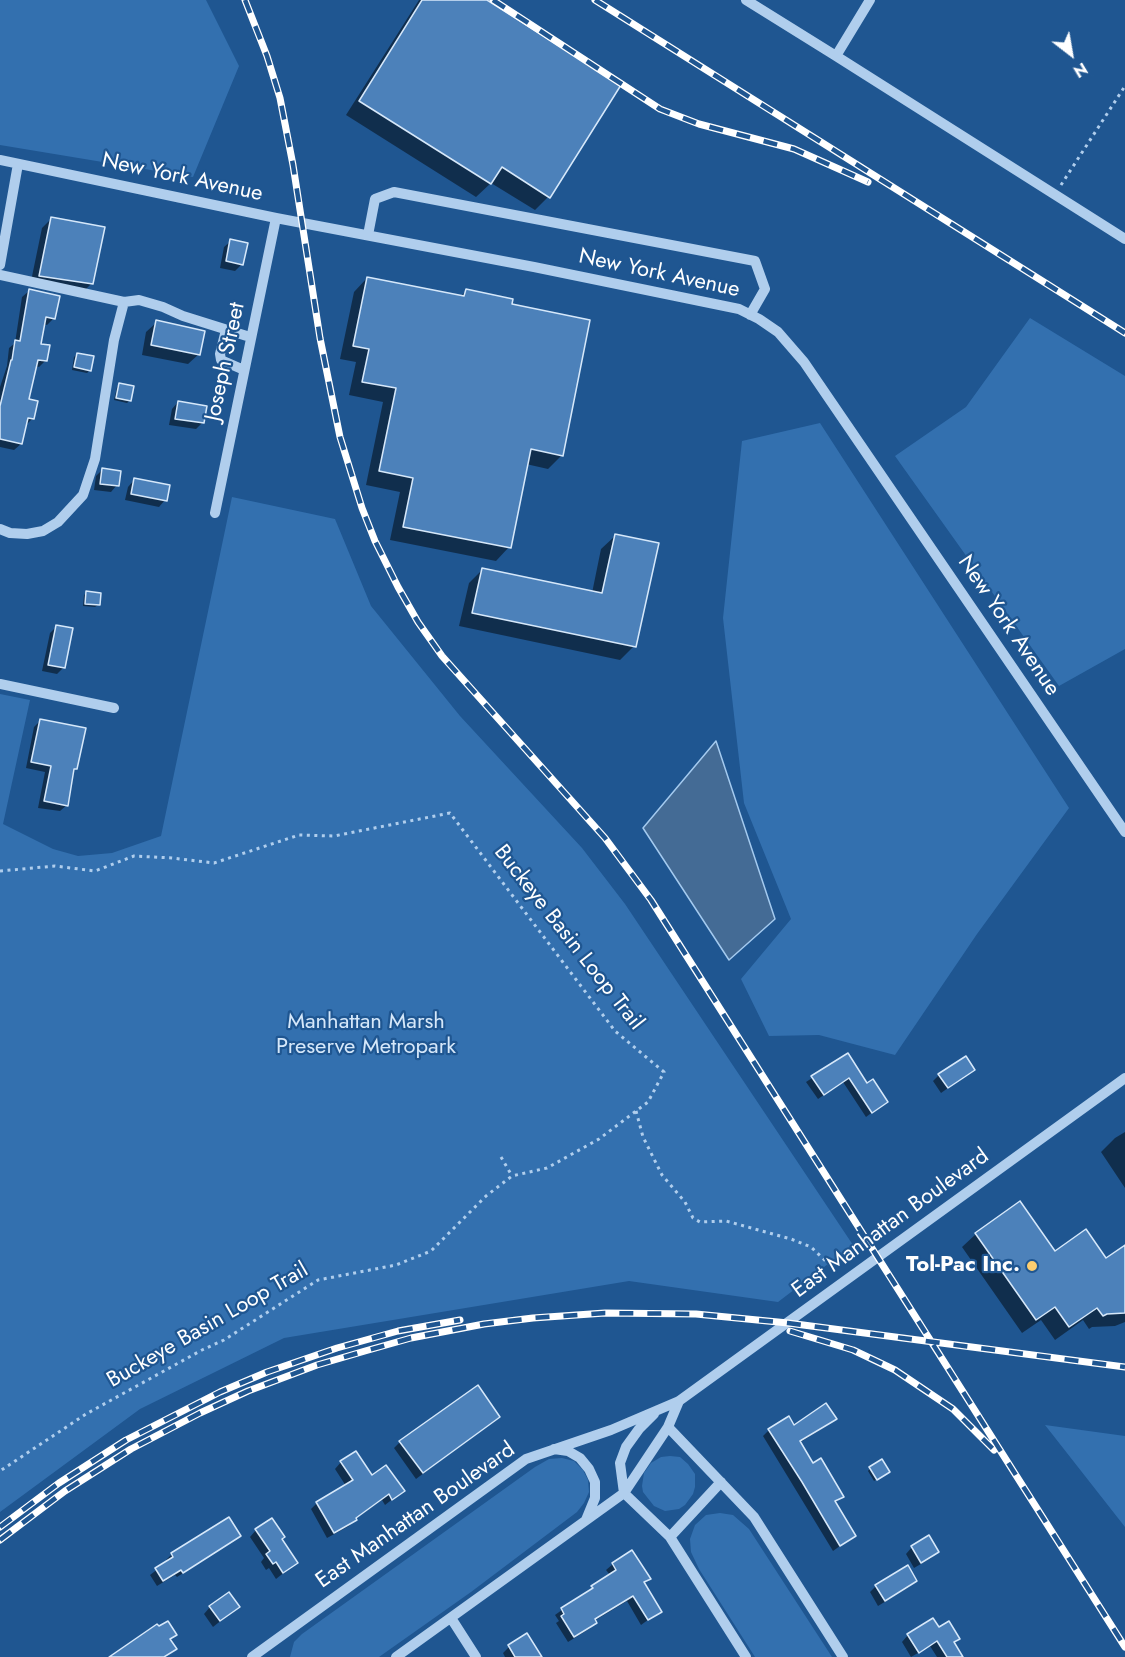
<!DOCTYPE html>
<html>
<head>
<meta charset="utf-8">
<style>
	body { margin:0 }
	#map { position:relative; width:1125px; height:1657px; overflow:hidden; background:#1f5691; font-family:Jost,sans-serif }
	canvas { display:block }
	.north { position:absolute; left:1041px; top:24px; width:60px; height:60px; -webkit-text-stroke:4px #1f5691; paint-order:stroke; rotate:149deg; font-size:16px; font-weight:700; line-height:24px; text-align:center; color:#fff }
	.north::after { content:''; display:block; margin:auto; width:21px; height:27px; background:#fff; clip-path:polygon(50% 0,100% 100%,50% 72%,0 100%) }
</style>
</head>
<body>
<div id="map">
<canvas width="1125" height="1657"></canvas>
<div class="north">N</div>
</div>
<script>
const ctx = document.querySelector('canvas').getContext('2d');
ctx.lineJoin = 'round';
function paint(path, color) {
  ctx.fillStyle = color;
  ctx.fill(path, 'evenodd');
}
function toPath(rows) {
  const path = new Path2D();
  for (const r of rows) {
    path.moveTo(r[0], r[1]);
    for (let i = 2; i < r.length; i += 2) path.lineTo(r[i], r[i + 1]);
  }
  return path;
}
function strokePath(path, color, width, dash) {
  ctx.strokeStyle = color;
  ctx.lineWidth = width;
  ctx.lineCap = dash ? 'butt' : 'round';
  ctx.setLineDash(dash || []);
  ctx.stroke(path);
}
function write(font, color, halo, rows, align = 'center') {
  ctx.font = font + ' Jost,sans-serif';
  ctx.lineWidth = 4.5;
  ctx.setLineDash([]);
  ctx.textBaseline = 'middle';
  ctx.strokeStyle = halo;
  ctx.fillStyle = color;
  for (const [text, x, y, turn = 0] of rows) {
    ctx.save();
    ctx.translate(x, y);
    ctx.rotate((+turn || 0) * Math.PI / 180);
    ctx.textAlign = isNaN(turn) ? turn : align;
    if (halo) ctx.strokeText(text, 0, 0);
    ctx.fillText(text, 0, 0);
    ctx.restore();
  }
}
paint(toPath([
	[0,0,206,0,239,66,193,177,0,145],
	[1030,318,1125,376,1125,649,1059,686,895,456,966,407],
	[820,423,1069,808,977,934,895,1055,819,1035,769,1036,741,979,791,919,744,803,723,618,742,441],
	[232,497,335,519,371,606,460,716,582,848,625,904,853,1245,778,1302,629,1281,284,1338,140,1409,0,1512,0,694,30,700,3,824,53,849,78,856,112,853,161,836],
	[1045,1425,1125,1436,1125,1527],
	[670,1456,680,1457,688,1464,695,1474,695,1487,693,1494,685,1505,679,1509,665,1511,654,1506,643,1492,642,1486,644,1473,651,1463,661,1457],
	[562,1458,574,1461,583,1470,588,1480,589,1492,584,1503,577,1512,471,1592,379,1657,290,1657,294,1642,302,1634,535,1467,549,1459],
	[720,1513,733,1515,749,1529,832,1657,755,1657,699,1569,691,1552,690,1539,695,1525,706,1515]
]), '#3370af');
const water = toPath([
	[716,741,775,919,729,960,643,828,716,741]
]);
paint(water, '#446b95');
strokePath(water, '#a4caef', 1.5);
paint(toPath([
	[419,0,484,0,548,197,535,210,491,183,476,197,346,115],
	[52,218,91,284,81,294,30,286,42,228],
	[231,241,242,264,235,271,220,268,224,247],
	[367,278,460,297,466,291,511,305,562,455,548,469,526,464,509,547,496,561,390,540,400,492,366,485,383,402,349,395,356,362,340,359,354,292],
	[29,291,54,318,47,325,43,324,39,345,46,360,39,367,35,366,27,401,33,418,26,425,21,444,14,450,0,447,0,387,7,366,9,348,15,343,22,297],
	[157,322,199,354,188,364,142,355,146,332],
	[77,354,90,370,87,373,72,370,74,357],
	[120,384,130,400,127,403,114,400,117,387],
	[178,402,202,423,196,429,169,425,172,409],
	[102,470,117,485,111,492,94,490,96,476],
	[134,480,165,500,159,507,125,500,128,487],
	[615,536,634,646,620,660,459,626,469,583,482,570,592,593,601,549],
	[87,593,98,605,95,607,83,606,84,595],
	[57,626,64,667,57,674,42,671,50,633],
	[41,720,75,769,72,772,67,805,60,811,38,808,45,772,26,768,34,727],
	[847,1055,867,1085,886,1102,866,1117,843,1082,818,1099,806,1082],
	[973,1070,941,1093,933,1081,939,1075],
	[1125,1132,1125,1188,1101,1152,1115,1138],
	[976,1234,1055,1253,1106,1260,1125,1246,1125,1322,1115,1326,1092,1327,1089,1329,1083,1320,1055,1340,1041,1320,1022,1333,962,1247],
	[498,1417,416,1479,394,1448,400,1442],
	[835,1419,828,1425,799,1443,813,1465,842,1496,835,1503,854,1536,833,1551,763,1436,769,1430],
	[341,1462,403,1491,385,1505,382,1500,355,1519,349,1526,327,1538,311,1509,317,1503,346,1486,335,1469],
	[870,1468,885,1474,874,1481,868,1471],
	[256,1530,296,1563,276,1579,269,1568,266,1570,261,1562,264,1558,250,1537],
	[239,1535,233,1541,177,1577,175,1575,157,1586,150,1575,167,1562,166,1560,172,1554],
	[912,1547,937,1552,931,1558,914,1568,906,1554],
	[613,1564,649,1578,643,1584,660,1611,641,1625,627,1601,594,1621,595,1623,589,1629,568,1642,556,1623,559,1621,555,1615,610,1575,606,1570],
	[915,1581,909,1587,878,1606,870,1592,876,1586],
	[210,1607,238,1607,213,1627,204,1614],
	[938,1629,958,1639,953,1644,962,1657,937,1657,930,1646,911,1657,902,1642,908,1635],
	[509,1647,540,1657,505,1657,503,1653]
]), '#0007');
const building = toPath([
	[422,0,487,0,621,85,550,198,502,167,491,184,359,101,422,0],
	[51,217,105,227,93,284,39,276,51,217],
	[230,239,248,243,243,265,226,261,230,239],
	[367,277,464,296,466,289,513,299,512,304,590,320,563,456,531,449,511,548,403,527,413,478,379,471,396,388,362,382,369,349,353,346,367,277],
	[29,289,60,296,55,319,46,317,41,344,50,345,47,361,38,360,29,399,38,401,34,419,28,418,22,444,0,439,0,406,11,360,12,360,15,340,20,341,29,289],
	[156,320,205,331,200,355,151,345,156,320],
	[77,353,94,356,91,371,74,367,77,353],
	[119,383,134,386,131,401,116,398,119,383],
	[178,401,207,406,204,423,175,419,178,401],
	[102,468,121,471,119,486,100,484,102,468],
	[134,478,170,485,167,501,131,494,134,478],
	[615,534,659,543,636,647,472,613,482,568,602,593,615,534],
	[86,591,101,593,100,605,85,604,86,591],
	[56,625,73,628,65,668,48,665,56,625],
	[40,719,86,728,77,769,74,769,68,806,44,801,51,766,31,762,40,719],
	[848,1053,867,1083,873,1079,888,1102,872,1113,849,1078,824,1095,811,1076,848,1053],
	[966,1056,975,1070,948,1088,938,1074,966,1056],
	[1020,1201,1055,1251,1086,1229,1106,1258,1125,1245,1125,1313,1107,1314,1103,1316,1097,1308,1069,1327,1055,1307,1036,1320,975,1233,1020,1201],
	[478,1385,500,1417,423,1473,399,1441,478,1385],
	[826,1403,837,1419,800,1441,813,1463,821,1458,844,1497,835,1501,856,1536,840,1546,802,1482,768,1429,789,1416,794,1425,826,1403],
	[356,1451,372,1475,386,1465,405,1491,392,1500,389,1494,356,1518,357,1520,334,1533,316,1502,353,1480,340,1461,356,1451],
	[882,1459,890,1472,877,1480,869,1467,882,1459],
	[229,1517,241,1536,183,1573,181,1570,163,1581,155,1568,173,1557,171,1553,229,1517],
	[272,1518,285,1537,282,1539,298,1563,283,1573,276,1562,273,1564,266,1554,270,1551,255,1529,272,1518],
	[929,1535,939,1552,921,1563,911,1546,929,1535],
	[632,1550,651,1579,644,1582,662,1612,648,1620,633,1596,595,1619,597,1623,574,1637,561,1616,564,1614,561,1608,593,1588,591,1586,616,1570,612,1563,632,1550],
	[908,1565,917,1581,885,1601,875,1585,908,1565],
	[229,1592,240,1607,220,1621,209,1606,229,1592],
	[933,1618,939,1627,949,1621,960,1639,954,1642,963,1657,947,1657,937,1641,919,1653,907,1634,933,1618],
	[168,1621,177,1635,170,1639,177,1649,164,1657,109,1657,157,1624,159,1626,168,1621],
	[527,1633,542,1657,515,1657,508,1645,527,1633]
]);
paint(building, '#4c81ba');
strokePath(building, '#d6e8fa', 1.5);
strokePath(toPath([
	[1061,185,1125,86],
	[0,871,55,866,95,871,134,856,172,858,214,863,299,835,334,836,450,813,615,1031,664,1072,648,1102,599,1139,547,1168,512,1176,486,1196,431,1251,396,1265,318,1280,224,1340,202,1350,86,1414,0,1471],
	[636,1111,643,1137,662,1175,685,1202,693,1218,700,1222,726,1221,791,1239,811,1247,836,1271],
	[501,1157,512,1176]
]), '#b0ceed', 3, [3, 4.5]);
strokePath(toPath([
	[746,0,836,56],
	[870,0,836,56,1125,239],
	[0,160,276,218,534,267,739,309,759,319,778,332,804,362,1125,832],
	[368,235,375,199,394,192,755,261,765,289,750,315],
	[0,265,18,164],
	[0,275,124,302,114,340,95,459,83,495,58,522,43,531,27,534,10,533,0,529],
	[124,302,139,300,163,307,183,316,250,337],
	[226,330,220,354,221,360,244,370],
	[215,513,276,218],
	[0,684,114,708],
	[654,1414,639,1429,626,1447,620,1463,624,1493,670,1537,746,1657],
	[668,1427,754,1517,843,1657],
	[554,1449,568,1451,580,1458,589,1469,595,1482,595,1498,586,1520],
	[670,1537,721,1482],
	[451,1618,476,1657],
	[252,1657,526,1459,611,1430,679,1401,1125,1078],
	[396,1657,624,1493,668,1427,679,1401]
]), '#b0ceed', 10);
const rail = toPath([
	[245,0,267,56,280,98,293,165,320,338,340,437,362,508,375,541,398,587,418,622,442,656,605,838,651,900,1125,1647],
	[493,0,660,109,699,124,794,149,868,182],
	[595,0,1125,333],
	[790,1331,853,1350,895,1370,953,1409,994,1450],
	[0,1527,59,1483,126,1440,220,1392,267,1372,337,1348,398,1331,460,1320],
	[0,1540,65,1491,131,1449,200,1413,248,1391,317,1365,365,1351,411,1338,484,1324,533,1318,605,1313,696,1314,788,1323,1125,1367]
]);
strokePath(rail, '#fff', 7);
strokePath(rail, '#1f5691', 4.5, [14]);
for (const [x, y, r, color] of [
	[1032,1266,6,"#fbcd70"]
]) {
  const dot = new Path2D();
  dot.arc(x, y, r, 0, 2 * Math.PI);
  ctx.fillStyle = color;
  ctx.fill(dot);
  strokePath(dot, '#1f5691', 2);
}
write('22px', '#fff', '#1f5691', [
	["New York Avenue",182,178,12],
	["New York Avenue",659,274,12],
	["Joseph Street",226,362,-78],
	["New York Avenue",1008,626,56],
	["Buckeye Basin Loop Trail",568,938,52],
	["East Manhattan Boulevard",891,1224,-36],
	["Buckeye Basin Loop Trail",208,1326,-30],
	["East Manhattan Boulevard",416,1516,-35]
]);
write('22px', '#d6e8fa', '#1f5691', [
	["Manhattan Marsh",366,1023],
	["Preserve Metropark",366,1048]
]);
write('bold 22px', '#fff', '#1f5691', [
	["Tol-Pac Inc.",1020,1266]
], 'right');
</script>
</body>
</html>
